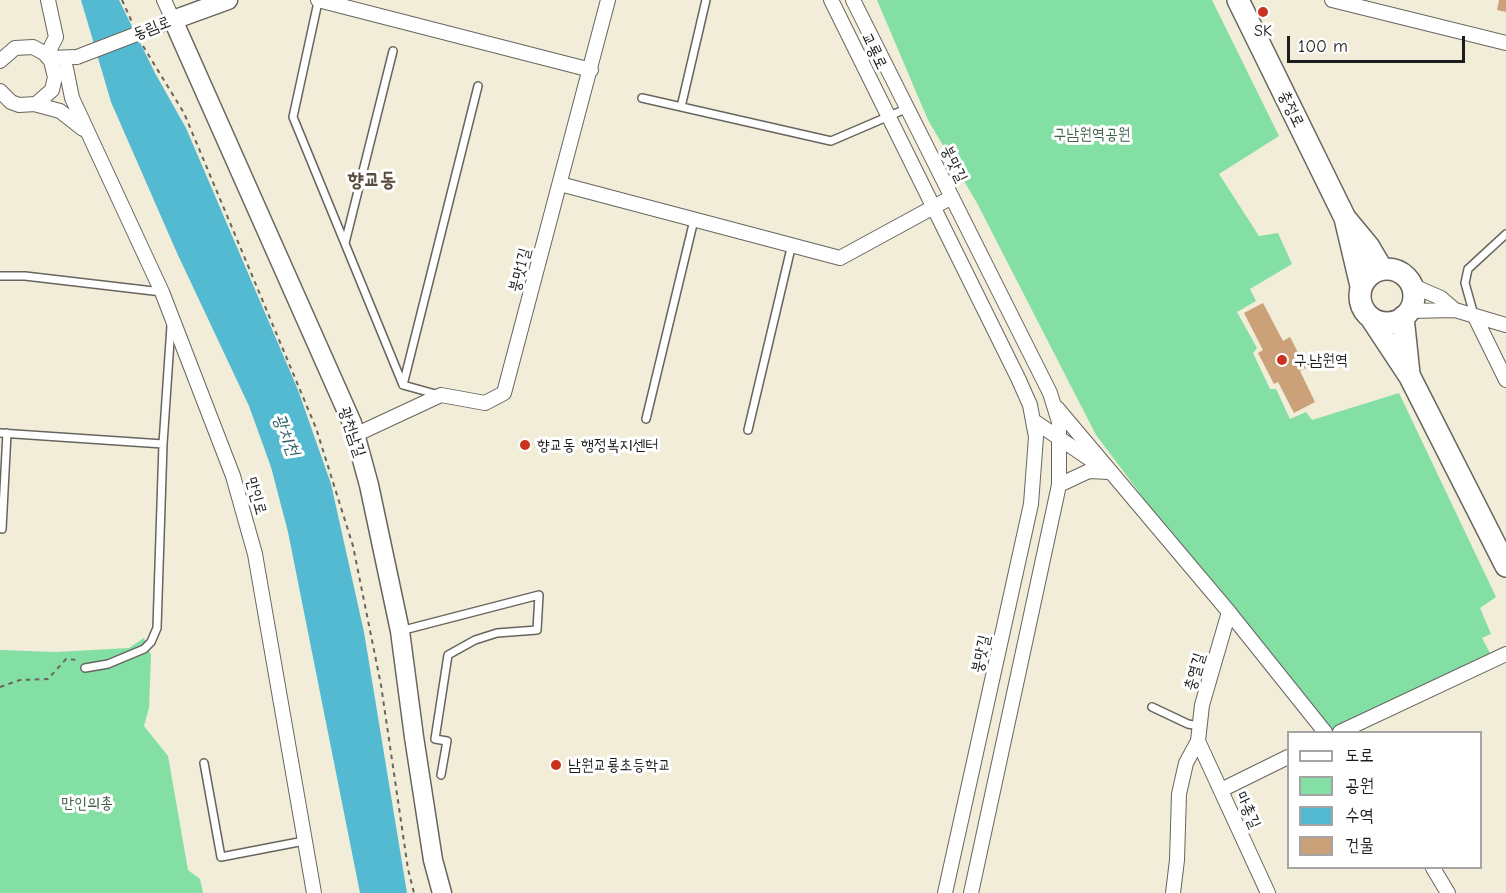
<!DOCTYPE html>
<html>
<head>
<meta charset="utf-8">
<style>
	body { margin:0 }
	#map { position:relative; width:1506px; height:893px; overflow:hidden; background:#f1edd8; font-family:"Comic Neue","Poor Story",sans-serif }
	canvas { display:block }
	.legend { position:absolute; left:1287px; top:731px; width:195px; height:138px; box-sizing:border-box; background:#fff; border:2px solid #a4a4a4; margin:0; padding:8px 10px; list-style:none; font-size:18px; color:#1c1c1c }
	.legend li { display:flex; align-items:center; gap:12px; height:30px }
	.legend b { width:30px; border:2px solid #a4a4a4 }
	.scale { position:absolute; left:1287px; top:36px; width:178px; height:27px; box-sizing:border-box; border:3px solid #1c1c1c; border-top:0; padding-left:8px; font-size:18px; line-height:21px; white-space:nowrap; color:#1c1c1c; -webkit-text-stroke:4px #fff; paint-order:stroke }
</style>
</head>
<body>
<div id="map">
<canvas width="1506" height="893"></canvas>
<ul class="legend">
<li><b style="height:8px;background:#fff"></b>도로</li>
<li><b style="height:16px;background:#84dfa5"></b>공원</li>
<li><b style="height:16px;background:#53bad1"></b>수역</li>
<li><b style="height:16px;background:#cba17a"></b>건물</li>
</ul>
<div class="scale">100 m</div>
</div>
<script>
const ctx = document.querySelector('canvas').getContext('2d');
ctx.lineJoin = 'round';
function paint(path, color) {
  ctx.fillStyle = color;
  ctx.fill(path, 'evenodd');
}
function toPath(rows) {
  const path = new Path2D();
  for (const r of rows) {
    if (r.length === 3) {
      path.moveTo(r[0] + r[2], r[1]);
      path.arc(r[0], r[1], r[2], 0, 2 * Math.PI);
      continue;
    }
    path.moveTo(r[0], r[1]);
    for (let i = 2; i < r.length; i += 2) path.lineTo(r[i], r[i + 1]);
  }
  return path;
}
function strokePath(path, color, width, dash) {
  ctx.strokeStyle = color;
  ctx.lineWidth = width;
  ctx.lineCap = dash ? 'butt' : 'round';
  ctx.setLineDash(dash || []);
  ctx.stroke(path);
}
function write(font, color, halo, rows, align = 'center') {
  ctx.font = font + ' "Comic Neue","Poor Story",sans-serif';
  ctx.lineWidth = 6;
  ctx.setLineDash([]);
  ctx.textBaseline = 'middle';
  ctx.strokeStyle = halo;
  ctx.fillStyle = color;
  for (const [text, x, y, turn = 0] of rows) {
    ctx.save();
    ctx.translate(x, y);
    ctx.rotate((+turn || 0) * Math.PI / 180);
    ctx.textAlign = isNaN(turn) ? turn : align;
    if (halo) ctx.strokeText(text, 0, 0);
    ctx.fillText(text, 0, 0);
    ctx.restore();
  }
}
paint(toPath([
	[877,0,1212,0,1279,136,1219,174,1259,236,1278,233,1292,264,1250,289,1256,301,1237,312,1257,348,1253,353,1270,389,1276,389,1290,419,1306,412,1312,420,1399,393,1496,597,1480,608,1491,634,1482,638,1490,653,1472,663,1475,670,1359,732,1330,732,1229,612,1096,435,977,203,928,120],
	[144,638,151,655,149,708,144,726,168,756,188,870,200,879,203,893,0,893,0,650,56,652,129,648]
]), '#84dfa5');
paint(toPath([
	[81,0,119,0,155,73,186,128,298,390,331,484,364,632,407,893,360,893,288,532,271,467,249,406,177,253,111,102]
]), '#53bad1');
paint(toPath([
	[1499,0,1506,0,1506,12,1497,10],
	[1263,303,1283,341,1290,337,1306,368,1300,371,1315,402,1294,413,1278,382,1274,384,1258,353,1263,350,1244,313]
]), '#cba17a');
const lane = toPath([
	[318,2,293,117,403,385,439,395],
	[642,98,831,141,908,108],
	[681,107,706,0],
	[345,243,393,51],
	[0,276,25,276,162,292],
	[1474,315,1465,283,1468,269,1506,234],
	[403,385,478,86],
	[646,419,694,220],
	[748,430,792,244],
	[0,433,163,444],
	[2,529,7,433],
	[400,631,539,595,537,630,497,633,475,640,448,655,435,739,447,741,441,775],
	[85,668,108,664,144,649,151,642,157,628,163,444,171,326],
	[1152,707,1188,724,1199,726],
	[204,763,221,857,304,841]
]);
const street = toPath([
	[164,0,173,20,165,23],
	[318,0,591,70],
	[831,0,1018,378,1030,405,1036,437,1031,504,945,893],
	[853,0,1050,393,1059,422,1059,485,971,893],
	[1332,0,1506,43],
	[47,55,56,37,48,0],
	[49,58,77,57],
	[0,61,15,48,33,47,44,53,51,61,55,77,52,90,36,104,19,105,11,102,0,91],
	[66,68,72,98,162,292,233,476,255,554,314,893],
	[34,104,60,111,83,129],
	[560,184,840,258,952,197],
	[1411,285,1441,298,1455,310,1506,325],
	[1409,311,1455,310],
	[1475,317,1506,380],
	[1057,408,1229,612,1325,732],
	[1034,421,1100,466],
	[355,435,441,395,485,403,504,393,608,0],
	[1059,485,1089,471,1109,472],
	[1340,732,1506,654],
	[1198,741,1268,893],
	[1221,790,1288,757],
	[1433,868,1448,893],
	[1173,893,1177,860,1179,794,1186,763,1198,741,1202,705,1229,612]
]);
const secondary = toPath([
	[228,0,173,20,352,423,369,485,400,631,414,737,433,860,442,893]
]);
const primary = toPath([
	[1238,0,1345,218,1361,286],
	[1345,218,1369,247,1382,269],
	[1387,296,27],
	[1403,317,1409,374],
	[1371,318,1410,377,1506,566]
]);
strokePath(lane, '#67655e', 10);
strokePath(street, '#67655e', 16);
strokePath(secondary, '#67655e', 21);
strokePath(primary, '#67655e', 24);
strokePath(toPath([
	[122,0,132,22],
	[143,46,184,113,316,428,353,546,381,685,408,869,414,893],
	[0,687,20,680,48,679,66,659,79,660]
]), '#67655e', 2, [4.5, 4.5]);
strokePath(lane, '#fff', 7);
strokePath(street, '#fff', 14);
strokePath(secondary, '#fff', 18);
strokePath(primary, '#fff', 21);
const streetBridge = toPath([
	[77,57,163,24]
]);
strokePath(streetBridge, '#67655e', 16, []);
strokePath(streetBridge, '#fff', 14);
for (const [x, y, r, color] of [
	[1263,12,6,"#c8321e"],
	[1282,360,6,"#c8321e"],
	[525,445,6,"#c8321e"],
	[556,765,6,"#c8321e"]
]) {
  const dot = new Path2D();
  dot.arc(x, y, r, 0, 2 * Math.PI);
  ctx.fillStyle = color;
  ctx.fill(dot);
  strokePath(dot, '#fff', 2);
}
write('16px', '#1c1c1c', '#fff', [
	["동림로",152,28,-21],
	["교룡로",874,51,64],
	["충정로",1291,109,64],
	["붕맛길",954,164,64],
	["붕맛1길",520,270,-75],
	["광천남길",352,432,71],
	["만인로",256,496,74],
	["붕맛길",981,654,-78],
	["충열길",1195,672,-74],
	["마총길",1248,810,66]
]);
write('16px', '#1c1c1c', '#fff', [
	["SK",1263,31,"center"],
	["구.남원역",1294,360],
	["향교동 행정복지센터",537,445],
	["남원교룡초등학교",568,765]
], 'left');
write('16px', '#40604c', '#fff', [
	["구남원역공원",1092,134],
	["만인의총",87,803]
]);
write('italic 18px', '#35636d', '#fff', [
	["광치천",286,435,68]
]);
write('bold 20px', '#594b3d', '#fff', [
	["향교동",372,180]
]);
</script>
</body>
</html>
